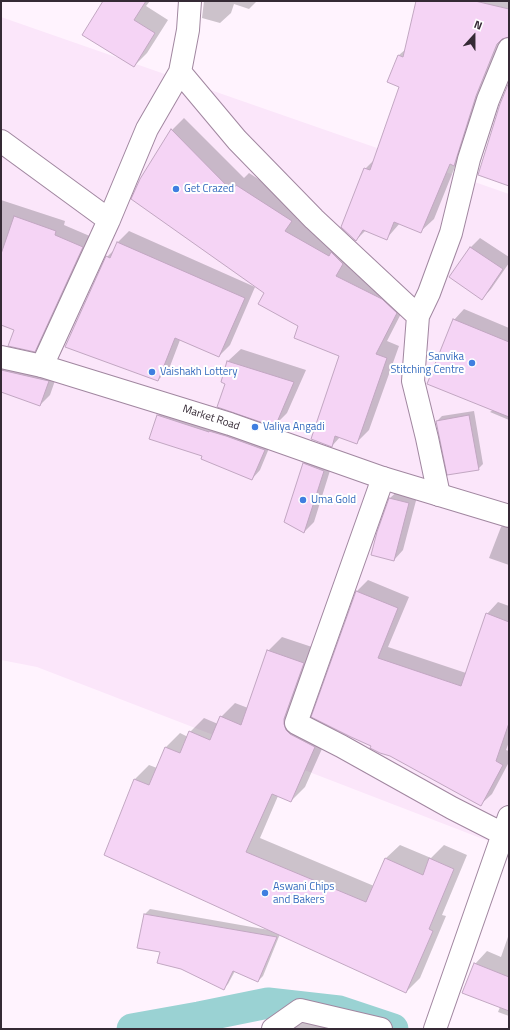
<!DOCTYPE html>
<html>
<head>
<meta charset="utf-8">
<style>
	body { margin:0 }
	#map { position:relative; width:510px; height:1030px; overflow:hidden; background:#fff3fe; font-family:"Titillium Web",sans-serif }
	canvas { display:block }
	.frame { position:absolute; inset:0; border:2px solid #352a35; pointer-events:none }
	.north { position:absolute; left:454px; top:16px; width:40px; height:40px; -webkit-text-stroke:3px #fff; paint-order:stroke; rotate:21deg; font-size:11px; font-weight:700; line-height:16px; text-align:center; color:#352a35 }
	.north::after { content:''; display:block; margin:auto; width:14px; height:18px; background:#352a35; clip-path:polygon(50% 0,100% 100%,50% 72%,0 100%) }
</style>
</head>
<body>
<div id="map">
<canvas width="510" height="1030"></canvas>
<div class="frame"></div>
<div class="north">N</div>
</div>
<script>
const ctx = document.querySelector('canvas').getContext('2d');
ctx.lineJoin = 'round';
function paint(path, color) {
  ctx.fillStyle = color;
  ctx.fill(path, 'evenodd');
}
function toPath(rows) {
  const path = new Path2D();
  for (const r of rows) {
    path.moveTo(r[0], r[1]);
    for (let i = 2; i < r.length; i += 2) path.lineTo(r[i], r[i + 1]);
  }
  return path;
}
function strokePath(path, color, width, dash) {
  ctx.strokeStyle = color;
  ctx.lineWidth = width;
  ctx.lineCap = dash ? 'butt' : 'round';
  ctx.setLineDash(dash || []);
  ctx.stroke(path);
}
function write(font, color, halo, rows, align = 'center') {
  ctx.font = font + ' "Titillium Web",sans-serif';
  ctx.lineWidth = 4;
  ctx.setLineDash([]);
  ctx.textBaseline = 'middle';
  ctx.strokeStyle = halo;
  ctx.fillStyle = color;
  for (const [text, x, y, turn = 0] of rows) {
    ctx.save();
    ctx.translate(x, y);
    ctx.rotate((+turn || 0) * Math.PI / 180);
    ctx.textAlign = isNaN(turn) ? turn : align;
    if (halo) ctx.strokeText(text, 0, 0);
    ctx.fillText(text, 0, 0);
    ctx.restore();
  }
}
paint(toPath([
	[1,17,509,194,509,849,37,667,1,660]
]), '#fbe6fa');
paint(toPath([
	[104,1,150,1,146,6,168,20,147,53,134,66],
	[204,1,257,1,249,9,234,4,231,13,220,23,202,18],
	[417,1,509,1,509,36,508,36,489,82,434,219,421,231,400,223,387,238,366,230,356,240,365,169,375,159,400,86,388,81,399,55,406,49],
	[184,118,244,178,249,173,303,208,297,219,340,243,408,300,387,341,399,346,369,430,356,443,340,437,332,446,341,355,299,326,266,292,140,180,172,130],
	[1,200,65,221,64,225,92,237,44,341,35,351,15,329,1,324],
	[129,231,255,287,230,345,219,356,180,340,169,369,158,380,107,257,115,249,118,242],
	[480,238,509,257,509,263,491,289,482,299,450,277,471,247],
	[464,309,509,328,509,420,490,412,493,410,454,320],
	[241,349,306,370,287,413,275,425,226,383,222,382,228,361],
	[11,361,58,372,50,395,40,405,1,391,1,370],
	[166,407,272,441,260,470,252,479,203,456,158,415],
	[474,411,483,464,478,469,437,421,442,416],
	[314,454,333,461,314,522,304,532,304,464],
	[400,489,418,493,403,550,394,560,390,498],
	[509,519,509,565,489,558,501,527],
	[368,580,409,597,388,647,466,673,487,614,498,602,509,606,509,742,506,750,509,751,509,762,492,794,480,805,372,745,313,716,357,591],
	[282,637,318,649,297,710,329,733,305,787,291,801,278,796,260,838,374,886,385,859,400,845,431,858,444,845,467,855,442,915,446,916,420,978,406,992,280,934,263,976,258,981,235,971,228,984,223,989,161,951,139,947,145,914,150,909,269,930,106,854,135,779,149,765,157,768,166,747,180,733,188,737,190,732,204,718,218,724,221,717,235,703,248,708,268,651],
	[509,934,509,1016,498,1012,500,1007,475,964,487,951,501,957],
	[314,1012,357,1029,291,1029]
]), '#0003');
strokePath(toPath([
	[132,1029,199,1017,268,1003,339,1011,393,1029]
]), '#9ad2d3', 31);
const building = toPath([
	[103,1,146,1,134,20,155,33,134,67,82,35,103,1],
	[416,1,475,1,509,9,509,37,502,39,497,44,476,96,454,166,450,164,421,233,394,222,387,240,363,230,356,241,341,227,364,168,370,170,399,87,387,82,398,55,403,57,416,1],
	[509,82,509,186,478,175,500,104,509,82],
	[171,129,232,191,236,185,292,221,285,231,329,256,331,252,343,264,336,276,382,299,397,313,376,354,387,358,357,444,335,436,332,447,311,439,339,356,294,338,298,326,258,304,264,293,131,199,140,179,171,129],
	[14,216,56,231,55,235,83,247,35,352,8,346,14,330,1,325,1,254,14,216],
	[117,242,245,298,219,357,175,338,158,381,65,347,106,256,110,258,117,242],
	[470,247,503,269,482,300,449,277,470,247],
	[453,319,509,342,509,417,427,384,453,319],
	[227,361,294,382,275,427,217,407,225,384,221,382,227,361],
	[1,370,49,381,40,406,1,392,1,370],
	[157,415,209,432,209,431,226,436,265,450,252,480,201,459,202,456,149,439,157,415],
	[469,415,479,470,447,475,436,421,469,415],
	[303,463,324,471,304,533,284,522,303,463],
	[389,498,409,503,394,561,371,555,377,532,389,498],
	[356,591,398,608,378,658,461,686,486,613,509,622,509,723,496,761,503,765,481,806,390,756,380,753,370,748,371,746,351,737,311,717,356,591],
	[267,650,304,663,284,719,284,724,286,730,290,734,315,747,291,802,272,794,246,852,366,902,385,858,423,875,429,858,454,869,429,929,433,931,406,993,104,855,134,779,149,785,165,747,180,753,189,731,210,740,220,716,241,725,267,650],
	[144,914,277,937,258,982,233,971,224,990,181,969,157,963,160,952,137,948,144,914],
	[474,963,509,977,509,1011,462,993,474,963]
]);
paint(building, '#f5d4f5');
strokePath(building, '#c2a7c2', 1);
const minor = toPath([
	[180,72,237,140,314,219,418,316],
	[1,141,109,220],
	[42,366,109,220,147,129,180,72,188,30,190,1],
	[383,478,296,723,341,746,452,808,503,834,509,836],
	[439,495,427,438,413,381,418,316,429,293,451,233,469,159,488,100,509,49],
	[273,1029,300,1010,381,1029],
	[435,1029,509,817]
]);
const major = toPath([
	[1,357,42,366,230,424,383,478,509,516]
]);
strokePath(minor, '#a187a0', 24);
strokePath(major, '#a187a0', 24);
strokePath(minor, '#fff', 22);
strokePath(major, '#fff', 22);
for (const [x, y, r, color] of [
	[176,189,4,"#3f7fe0"],
	[472,363,4,"#3f7fe0"],
	[152,372,4,"#3f7fe0"],
	[255,427,4,"#3f7fe0"],
	[303,500,4,"#3f7fe0"],
	[265,893,4,"#3f7fe0"]
]) {
  const dot = new Path2D();
  dot.arc(x, y, r, 0, 2 * Math.PI);
  ctx.fillStyle = color;
  ctx.fill(dot);
  strokePath(dot, '#fff', 1.5);
}
write('11px', '#366cbe', '#fff', [
	["Get Crazed",184,189],
	["Sanvika",464,357,"right"],
	["Stitching Centre",464,370,"right"],
	["Vaishakh Lottery",160,372],
	["Valiya Angadi",263,427],
	["Uma Gold",311,500],
	["Aswani Chips",273,887],
	["and Bakers",273,900]
], 'left');
write('11px', '#352a35', '#fff', [
	["Market Road",211,418,18]
]);
</script>
</body>
</html>
